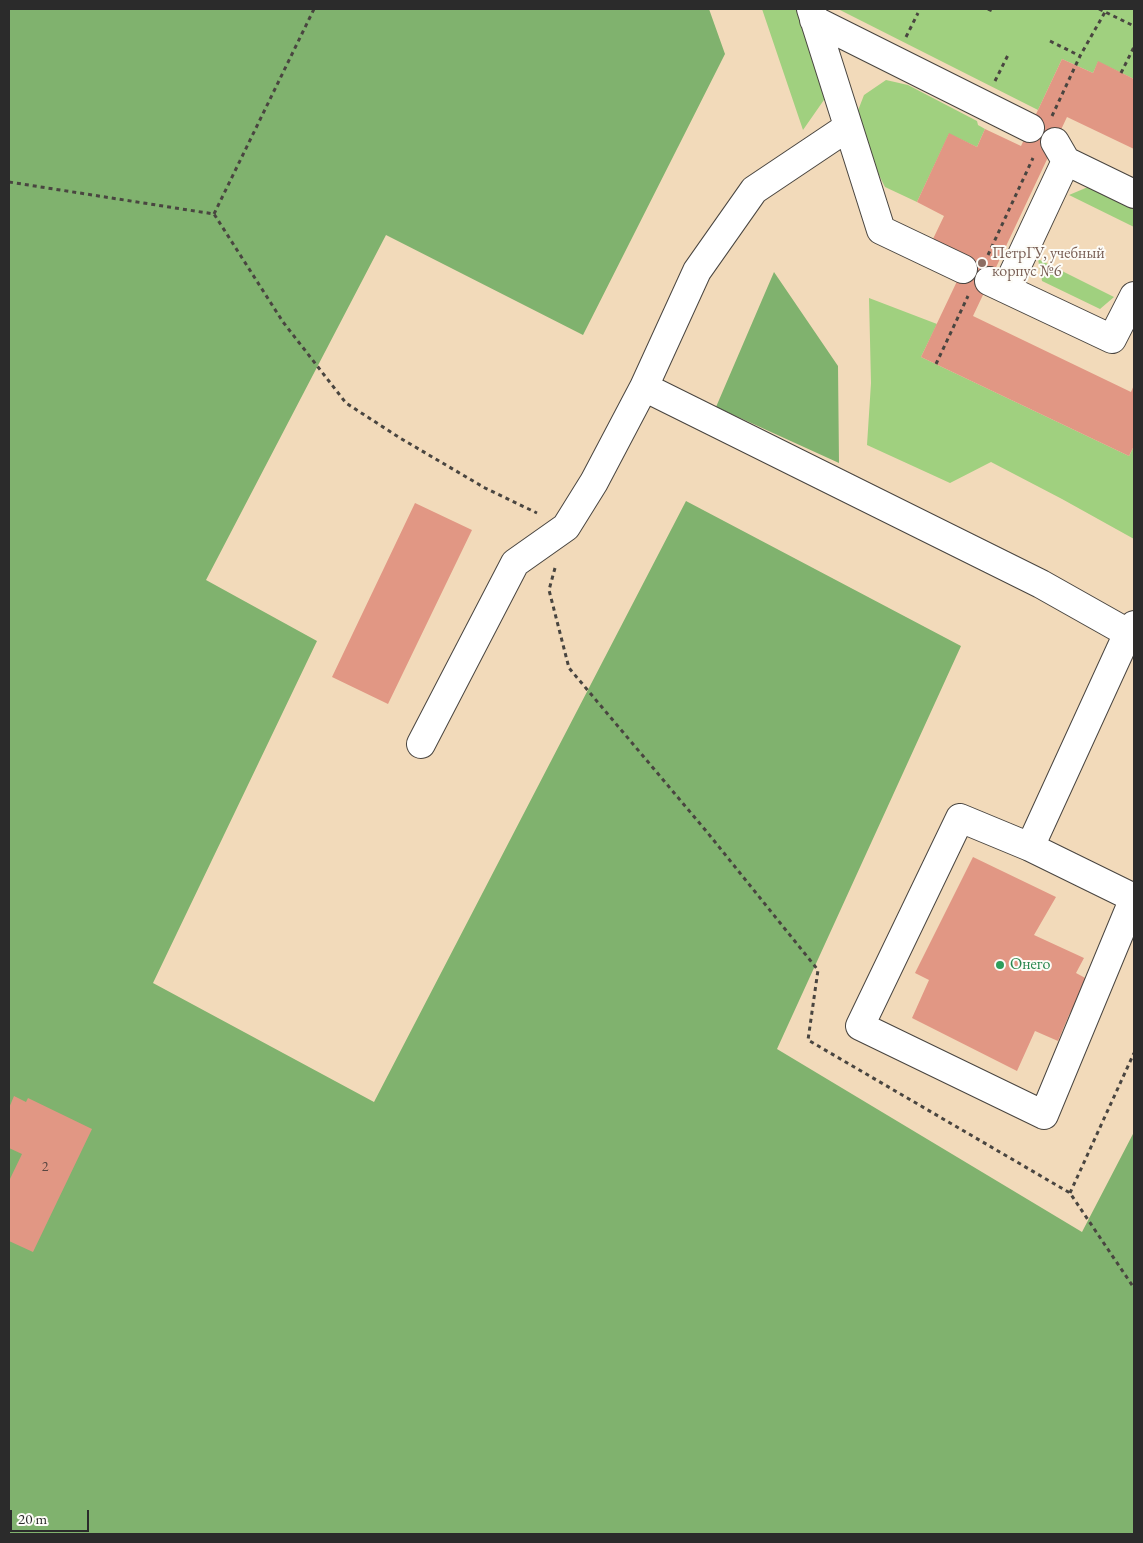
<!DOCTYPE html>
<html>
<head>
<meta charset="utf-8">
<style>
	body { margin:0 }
	#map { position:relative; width:1143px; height:1543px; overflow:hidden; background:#f2daba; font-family:"EB Garamond",serif }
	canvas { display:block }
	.frame { position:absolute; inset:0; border:10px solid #2b2b2b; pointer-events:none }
	.scale { position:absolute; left:10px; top:1510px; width:79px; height:22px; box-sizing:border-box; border:2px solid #2b2b2b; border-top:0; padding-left:6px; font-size:15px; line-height:18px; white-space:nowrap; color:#2b2b2b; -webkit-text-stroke:4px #fdfcf7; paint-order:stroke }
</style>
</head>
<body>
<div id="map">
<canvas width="1143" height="1543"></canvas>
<div class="frame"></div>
<div class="scale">20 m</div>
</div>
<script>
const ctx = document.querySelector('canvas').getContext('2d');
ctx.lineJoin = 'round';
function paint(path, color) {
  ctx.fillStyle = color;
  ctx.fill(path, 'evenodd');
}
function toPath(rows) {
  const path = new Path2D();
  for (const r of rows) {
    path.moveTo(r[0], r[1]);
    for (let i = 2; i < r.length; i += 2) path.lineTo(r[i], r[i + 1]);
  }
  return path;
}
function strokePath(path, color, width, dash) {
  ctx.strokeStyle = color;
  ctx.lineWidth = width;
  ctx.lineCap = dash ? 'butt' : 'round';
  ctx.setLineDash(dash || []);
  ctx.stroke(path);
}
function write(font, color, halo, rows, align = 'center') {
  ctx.font = font + ' "EB Garamond",serif';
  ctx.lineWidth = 4;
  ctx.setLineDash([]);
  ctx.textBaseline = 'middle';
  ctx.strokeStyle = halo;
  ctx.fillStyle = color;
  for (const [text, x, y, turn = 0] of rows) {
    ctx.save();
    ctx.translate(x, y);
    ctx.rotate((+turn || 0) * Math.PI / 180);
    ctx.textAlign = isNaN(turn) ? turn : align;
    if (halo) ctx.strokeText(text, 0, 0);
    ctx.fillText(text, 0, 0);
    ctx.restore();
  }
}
paint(toPath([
	[762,9,797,9,826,97,803,130],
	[838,9,1134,9,1134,79,1098,62,1093,73,1062,59,1038,110],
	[886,80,908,85,977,121,978,125,985,129,977,147,949,134,917,202,885,187,879,175,857,113,864,95],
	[1088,187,1134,209,1134,227,1069,195],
	[1038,259,1114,297,1100,309,1042,281],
	[869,298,937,324,921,357,1129,456,1134,446,1134,539,1062,499,991,462,950,483,867,445,871,383]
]), '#a0d07f');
paint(toPath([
	[9,9,709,9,725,54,583,335,386,235,206,580,317,641,153,983,374,1102,686,501,961,646,777,1049,1082,1232,1134,1132,1134,1534,9,1534],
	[774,272,838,366,839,463,716,407]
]), '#80b26e');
paint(toPath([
	[1062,59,1093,73,1098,61,1134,79,1134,149,1067,117,973,316,1131,392,1134,385,1134,446,1129,456,921,357,969,256,933,239,944,216,917,202,949,133,977,147,985,129,1021,146],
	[415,503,472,530,388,704,332,677],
	[973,857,1056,897,1034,935,1084,958,1076,973,1089,980,1069,1015,1058,1041,1035,1031,1017,1071,912,1018,929,980,915,973],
	[14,1096,26,1102,28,1098,92,1129,33,1252,9,1241,9,1181,22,1154,9,1148,9,1108]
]), '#e19784');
const minor = toPath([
	[811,9,881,230,963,269],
	[814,20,1030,128],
	[1055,142,1066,161,1134,194],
	[989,281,1112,339,1134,296],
	[1006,289,1066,161],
	[644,387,1041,584,1128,633],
	[421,744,515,563,566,527,594,482,644,387,697,271,754,190,848,127],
	[960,818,1030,847,1134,898,1044,1115,860,1026,960,818],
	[1030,847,1128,633,1134,625]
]);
strokePath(minor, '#494540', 30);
strokePath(toPath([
	[988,9,995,12],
	[1099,9,1134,26],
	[906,37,918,13],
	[1050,41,1080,56],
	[1121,73,1134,47],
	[995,81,1008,55],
	[1052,116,1080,56,1105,12],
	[9,182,214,214,283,322,346,403,400,438,485,488,537,513],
	[214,214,314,9],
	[988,255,1033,158],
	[936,364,968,296],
	[555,568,549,590,569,668,707,832,818,970,808,1040,1070,1193,1134,1288],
	[1070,1193,1134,1053]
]), '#494540', 3, [4, 4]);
strokePath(minor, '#fff', 28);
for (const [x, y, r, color] of [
	[982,263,5,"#8d6e63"],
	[1000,965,5,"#2e9e5b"]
]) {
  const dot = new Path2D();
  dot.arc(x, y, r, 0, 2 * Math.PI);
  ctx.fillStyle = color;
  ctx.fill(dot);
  strokePath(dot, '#fdfcf7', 2);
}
write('14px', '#584641', null, [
	["2",45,1167]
]);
write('16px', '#785e54', '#fdfcf7', [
	["ПетрГУ, учебный",992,254],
	["корпус №6",992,272]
], 'left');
write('16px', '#27864d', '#fdfcf7', [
	["Онего",1010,965]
], 'left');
</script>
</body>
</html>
